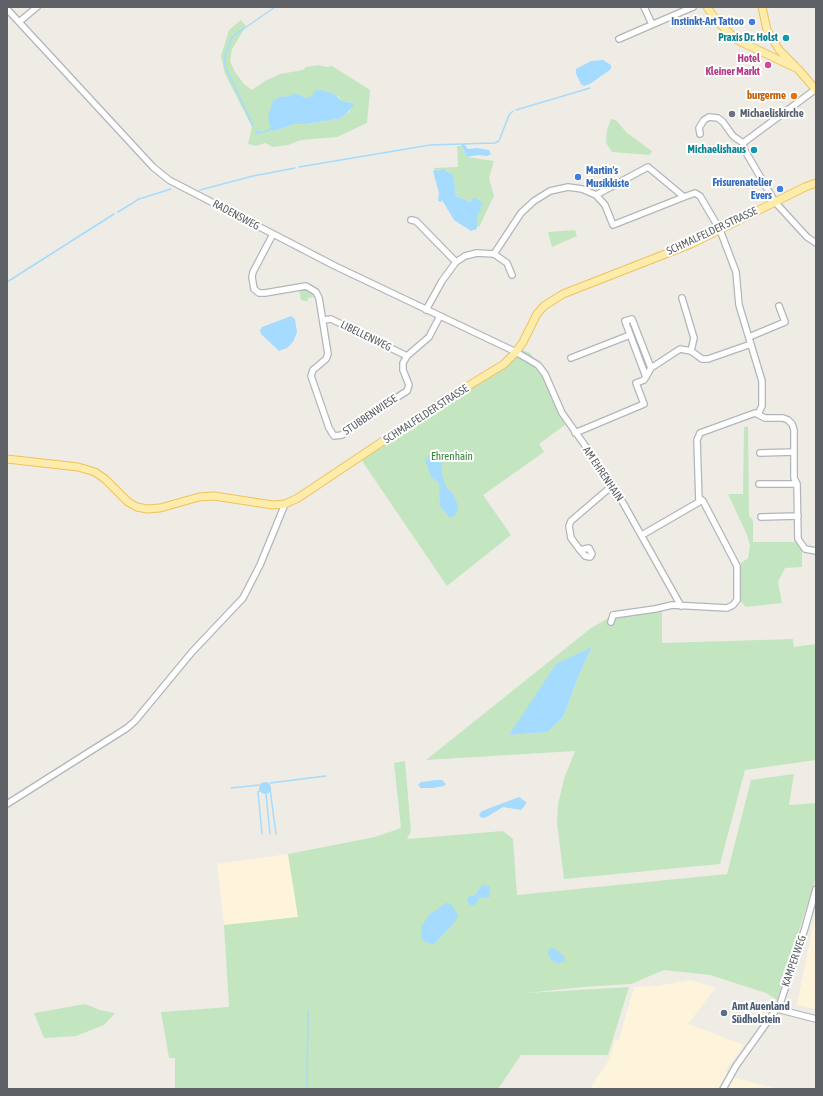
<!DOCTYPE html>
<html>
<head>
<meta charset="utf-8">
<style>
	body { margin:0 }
	#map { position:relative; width:823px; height:1096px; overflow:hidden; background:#efece5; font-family:"Asap Condensed",sans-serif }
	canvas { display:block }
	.frame { position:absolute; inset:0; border:8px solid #5d6165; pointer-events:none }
</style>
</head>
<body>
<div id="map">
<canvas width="823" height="1096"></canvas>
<div class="frame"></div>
</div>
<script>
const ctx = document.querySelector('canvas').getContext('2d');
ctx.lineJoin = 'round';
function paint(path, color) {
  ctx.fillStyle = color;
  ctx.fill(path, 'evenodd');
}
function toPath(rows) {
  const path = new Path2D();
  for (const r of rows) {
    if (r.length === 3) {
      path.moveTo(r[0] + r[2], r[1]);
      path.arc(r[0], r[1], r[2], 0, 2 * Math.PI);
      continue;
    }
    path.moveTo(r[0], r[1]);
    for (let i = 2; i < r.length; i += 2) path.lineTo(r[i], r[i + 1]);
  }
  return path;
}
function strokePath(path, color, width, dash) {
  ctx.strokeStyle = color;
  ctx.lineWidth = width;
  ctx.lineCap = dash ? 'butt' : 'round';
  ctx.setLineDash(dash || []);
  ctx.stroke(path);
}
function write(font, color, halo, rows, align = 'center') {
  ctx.font = font + ' "Asap Condensed",sans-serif';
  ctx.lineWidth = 4;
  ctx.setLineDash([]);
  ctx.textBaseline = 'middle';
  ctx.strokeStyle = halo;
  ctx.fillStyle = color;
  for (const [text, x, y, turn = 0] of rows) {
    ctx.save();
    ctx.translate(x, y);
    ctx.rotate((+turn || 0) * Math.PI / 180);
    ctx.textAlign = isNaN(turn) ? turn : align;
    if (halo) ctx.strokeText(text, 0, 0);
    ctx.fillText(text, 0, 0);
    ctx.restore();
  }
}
paint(toPath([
	[288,854,298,917,224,925,217,864],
	[816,911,816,1009,797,1005],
	[691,980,715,988,688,1024,744,1045,725,1071,736,1078,778,1089,590,1089,610,1058,615,1040,619,1040,634,987,658,986]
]), '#fef4db');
paint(toPath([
	[241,20,246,26,232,49,230,61,235,72,244,84,252,90,265,81,280,74,303,70,306,67,318,65,327,67,332,66,370,90,367,123,337,137,301,140,288,145,273,147,265,143,256,146,248,144,252,127,225,74,221,56,229,30],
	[300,96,306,98,338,96,342,101,352,103,351,108,349,112,338,119,306,124,294,124,275,131,270,111,279,97],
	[611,119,616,120,627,133,652,151,650,155,612,152,606,143,607,130],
	[457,146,462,146,467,157,494,161,489,178,494,196,479,227,477,226,477,214,480,208,479,201,474,197,470,202,456,196,453,176,447,170,438,171,433,168,458,167],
	[575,230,577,236,552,247,548,232],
	[304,288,314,293,315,297,308,298,308,301,304,301,301,300,299,289],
	[522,350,530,353,537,362,565,425,539,444,544,452,483,495,511,535,447,586,362,461,378,446],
	[748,426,749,516,753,520,753,542,795,542,802,551,802,567,785,568,778,582,782,603,746,607,740,601,741,563,748,558,750,546,747,535,728,494,743,494,744,427],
	[662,612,662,643,793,639,794,647,816,644,816,760,745,770,720,864,564,879,557,823,558,804,564,779,575,751,426,760,591,628,612,616],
	[592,647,579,675,563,717,548,732,509,735],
	[405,761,411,831,407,839,503,831,513,839,517,895,727,874,751,780,794,774,789,805,816,803,816,877,777,1000,766,993,710,975,664,970,631,984,583,987,527,993,629,987,608,1055,521,1055,498,1089,175,1089,175,1058,169,1058,161,1012,229,1007,224,925,298,917,288,854,375,837,401,828,394,763],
	[85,1004,100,1010,115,1013,104,1025,76,1036,44,1038,34,1013]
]), '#c3e6c1');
paint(toPath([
	[603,60,611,65,611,69,590,84,584,86,581,84,576,74,576,69,591,61],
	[316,90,321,90,334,94,342,101,352,103,354,105,345,115,338,119,306,124,294,124,275,131,271,129,268,116,273,101,279,97,290,96,294,93,306,98,312,96],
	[461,144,464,144,468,149,477,148,489,150,491,154,487,156,478,155,467,157],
	[436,169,438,171,444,169,453,175,456,196,470,202,474,197,483,203,480,208,481,211,477,214,477,229,471,231,460,224,454,220,442,200,441,202,438,201,439,193,433,171],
	[291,316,295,319,297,332,293,342,287,348,279,351,261,334,260,330,262,327],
	[430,454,438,454,442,458,442,474,446,487,454,495,458,506,456,515,450,518,440,506,439,483,431,477,425,460],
	[592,647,579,675,563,717,548,732,509,735,556,664],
	[436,780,442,780,446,784,444,786,433,788,421,788,418,785,421,782],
	[265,788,6],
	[519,797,526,802,526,804,521,810,503,807,485,818,480,817,479,814,482,811],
	[482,885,490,886,490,897,479,898,475,906,470,905,467,902,468,897,475,895],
	[446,903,451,904,458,915,455,922,434,944,428,943,422,940,421,927,429,915],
	[554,948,564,956,565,962,557,963,551,960,548,953,549,949]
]), '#a5dbfe');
strokePath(toPath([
	[516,110,590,88],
	[253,126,225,66,225,55,232,37,275,7],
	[256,130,257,133,263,132],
	[264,132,271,129],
	[299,167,430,145,495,143,499,141,509,115,513,111],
	[200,190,253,176,295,168],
	[118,212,139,199,171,189],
	[7,282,114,214],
	[270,783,326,776],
	[231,788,259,785],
	[270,789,276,834],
	[260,790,258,792,262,834],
	[266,794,270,834],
	[307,1089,308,1011]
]), '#a5dbfe', 1.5);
const minor = toPath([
	[644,7,652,24],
	[7,9,153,167,169,180,335,266,516,352,538,365,545,374,562,413,613,485,681,606],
	[19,22,37,7],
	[619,39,693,7],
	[816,89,743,143,744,149,775,202,807,237,816,243],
	[700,134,699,128,704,120,709,117,718,118,723,122,733,136,743,143],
	[596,195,648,167,684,197],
	[411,220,416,221,456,262],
	[273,234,253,272,252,277,254,289,259,293,265,293,306,286,316,292,319,298,328,354,326,359,313,370,311,376,329,428,334,436,342,435,369,415,407,391,409,385,403,370,403,363,407,356,429,337,440,316],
	[494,254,521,213,534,201,550,191,568,187,582,189,596,195,605,205,613,225,684,197,695,193,700,196,720,230,736,272,739,305,762,381,762,406,758,414],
	[682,298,694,338,691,351],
	[426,310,442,281,456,262,465,256,477,253,494,254,507,263,512,275],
	[323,320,331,319,407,356],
	[749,337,785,322,779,306],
	[571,358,630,335],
	[646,377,625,321,632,319,651,368],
	[575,433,644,404,636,383,644,380,651,368,680,349,691,351,702,359,708,359,751,344],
	[760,453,794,452],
	[759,484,797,484],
	[761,517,798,516],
	[642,535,699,502,697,440,700,433,755,413,765,418,783,418,788,420,792,424,794,430,794,478,797,484,798,539,805,549,816,551],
	[580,550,589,548,592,554,590,557,585,556,580,550,571,538,569,526,571,521,613,485],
	[611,622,613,615,655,609,672,605,727,608,733,605,737,600,737,566,703,501,699,498],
	[7,804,127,728,135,721,192,652,243,598,260,565,285,504],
	[777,1009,816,1019],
	[723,1089,736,1066,780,1004,805,928,816,889]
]);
const major = toPath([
	[707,7,716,20,737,40,798,69,816,90],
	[762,7,767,30,780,51,795,66],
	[7,459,78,467,95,472,105,479,128,502,137,507,147,509,160,508,199,497,214,496,273,505,285,504,298,498,437,405,504,364,516,352,523,342,537,314,544,306,563,294,691,244,805,187,816,183]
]);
strokePath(minor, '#b2b6ba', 8);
strokePath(major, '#f1c15c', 9);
strokePath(minor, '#fff', 5.5);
strokePath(major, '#feedaa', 7);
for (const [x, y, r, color] of [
	[752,22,4,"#3f7fe0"],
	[786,38,4,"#0f9aa8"],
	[768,65,4,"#d1479c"],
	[794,96,4,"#e8710a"],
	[732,114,4,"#6b7280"],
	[754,150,4,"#0f9aa8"],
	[578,177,4,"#3f7fe0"],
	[780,189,4,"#3f7fe0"],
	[724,1013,4,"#5c6f8a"]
]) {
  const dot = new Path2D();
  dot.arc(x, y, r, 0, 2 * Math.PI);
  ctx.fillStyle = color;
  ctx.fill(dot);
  strokePath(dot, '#fff', 1.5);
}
write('bold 11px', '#366cbe', '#fff', [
	["Instinkt-Art Tattoo",744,22],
	["Martin's",586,171,"left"],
	["Musikkiste",586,184,"left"],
	["Frisurenatelier",772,183],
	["Evers",772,196]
], 'right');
write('bold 11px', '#0d838f', '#fff', [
	["Praxis Dr. Holst",778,38],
	["Michaelishaus",746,150]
], 'right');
write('bold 11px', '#b23c85', '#fff', [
	["Hotel",760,59],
	["Kleiner Markt",760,72]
], 'right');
write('bold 11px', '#c56008', '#fff', [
	["burgerme",786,96]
], 'right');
write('bold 11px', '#5b616d', '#fff', [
	["Michaeliskirche",740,114]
], 'left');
write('11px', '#5d6165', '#fff', [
	["RADENSWEG",236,215,28],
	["SCHMALFELDER STRASSE",712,231,-25],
	["LIBELLENWEG",366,336,26],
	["SCHMALFELDER STRASSE",426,414,-33],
	["STUBBENWIESE",370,415,-34],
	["AM EHRENHAIN",603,474,56],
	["KAMPER WEG",794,961,-71]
]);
write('11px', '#358436', '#fff', [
	["Ehrenhain",452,457]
]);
write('bold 11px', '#4e5e75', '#fff', [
	["Amt Auenland",732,1007],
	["Südholstein",732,1020]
], 'left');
</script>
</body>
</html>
